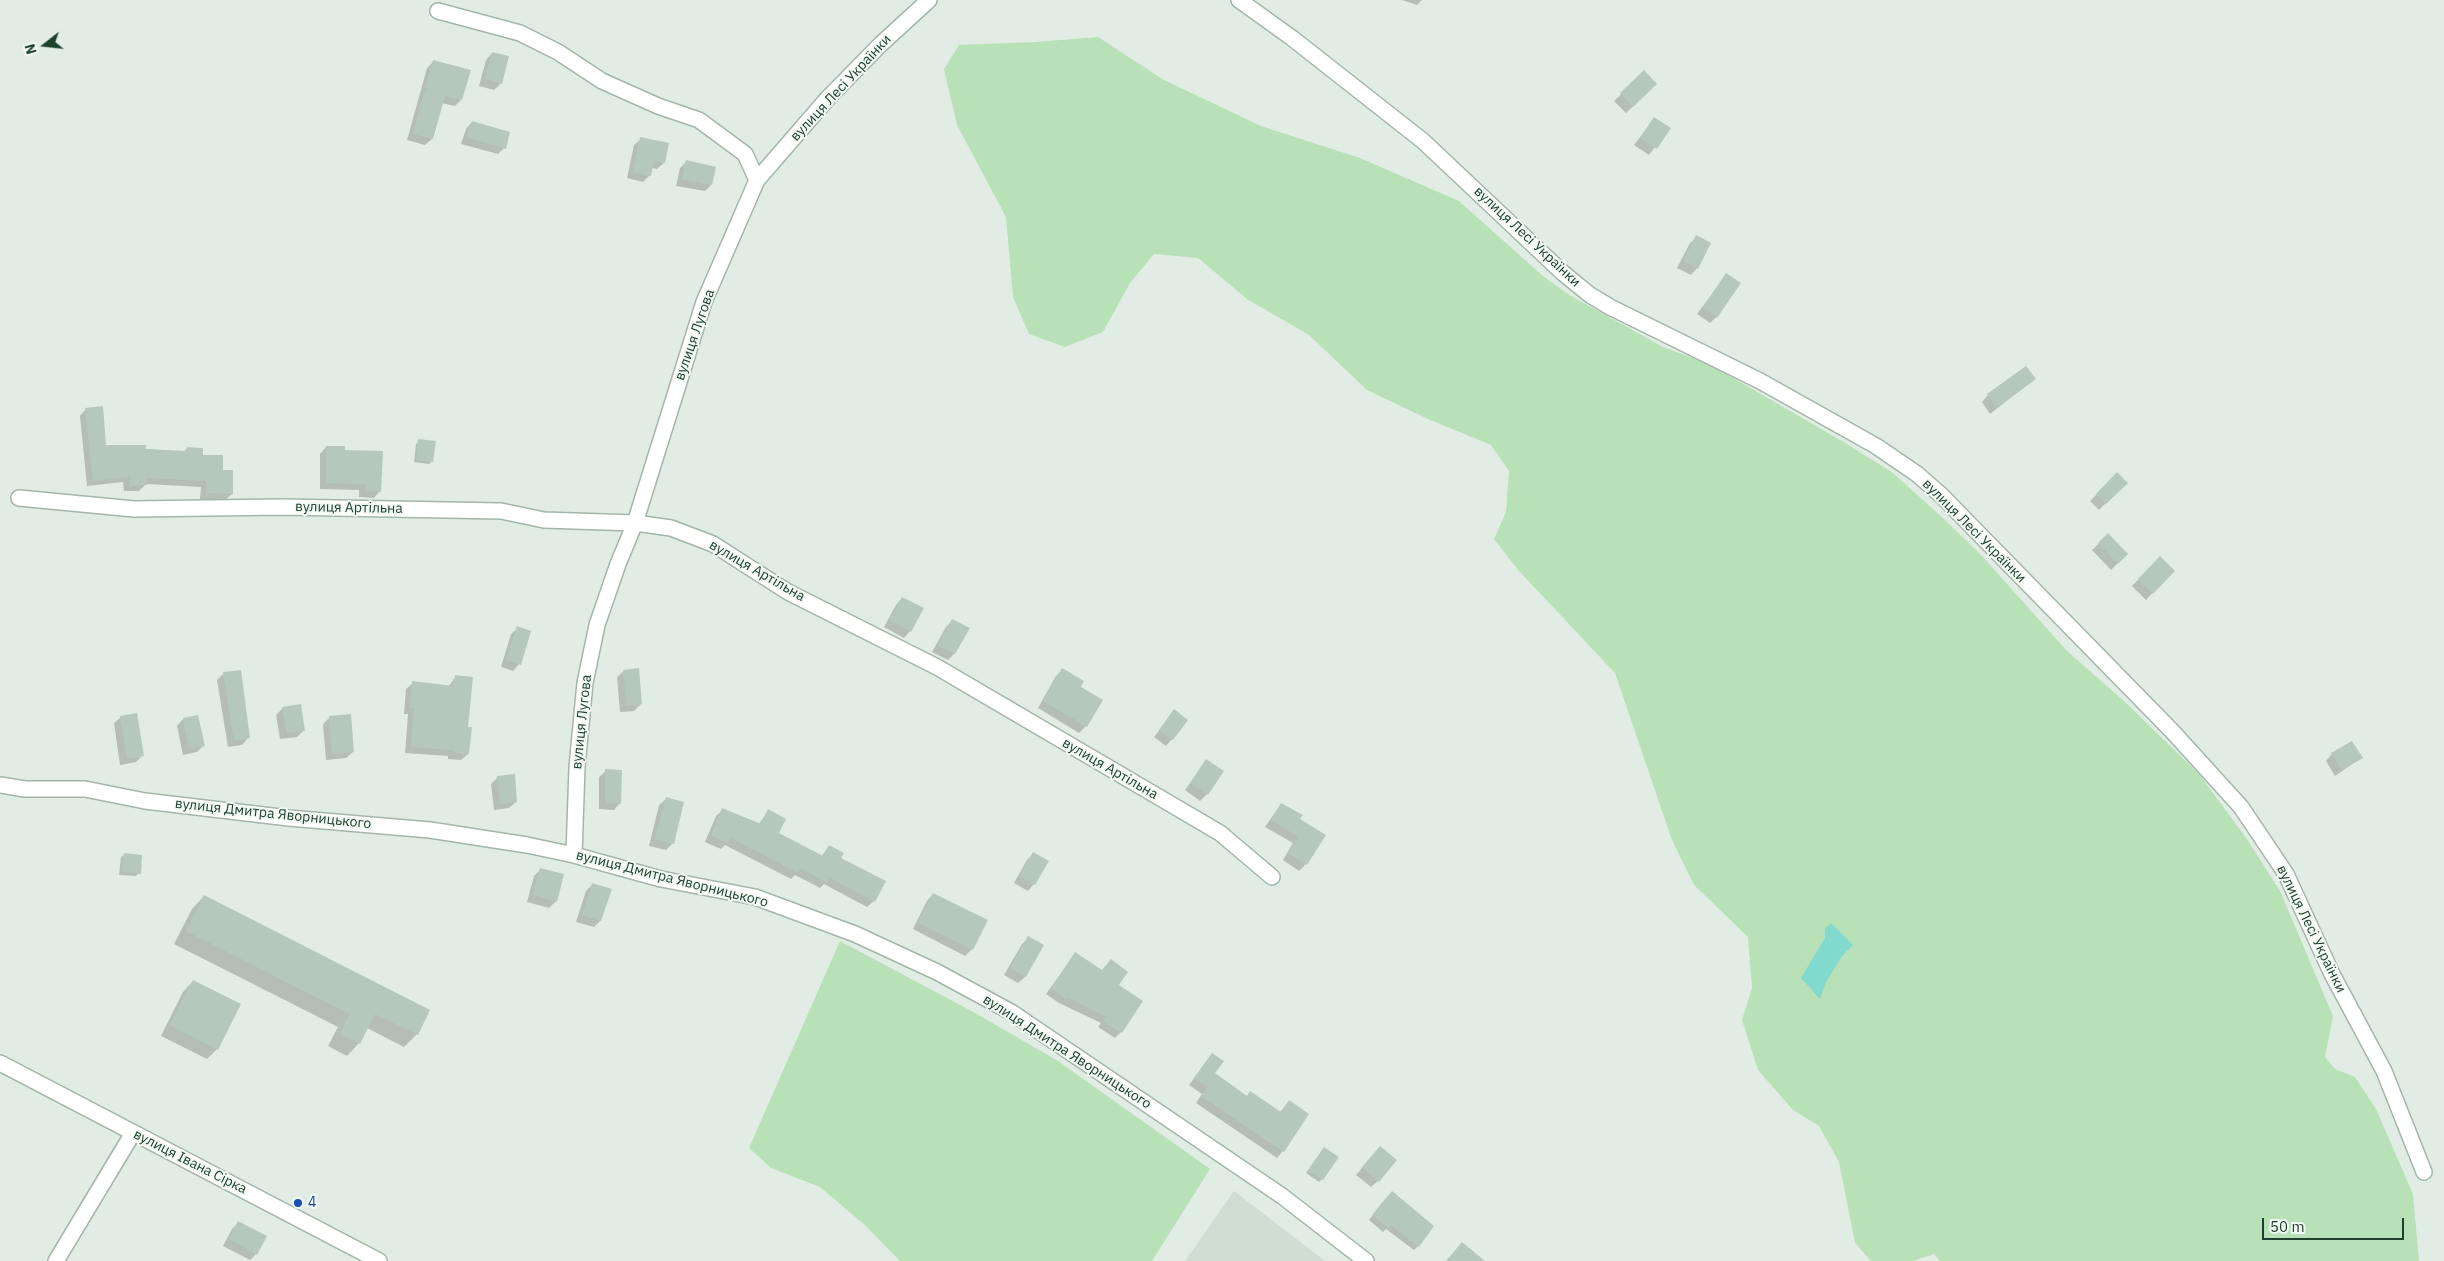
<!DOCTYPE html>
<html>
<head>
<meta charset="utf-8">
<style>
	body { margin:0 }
	#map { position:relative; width:2444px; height:1261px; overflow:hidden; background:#e1ede4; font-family:"IBM Plex Sans",sans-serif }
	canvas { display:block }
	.north { position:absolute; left:20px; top:20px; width:50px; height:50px; -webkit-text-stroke:4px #f2f9f3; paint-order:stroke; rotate:254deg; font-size:14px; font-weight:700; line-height:20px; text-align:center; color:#1f402d }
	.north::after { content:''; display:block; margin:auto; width:18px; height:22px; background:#1f402d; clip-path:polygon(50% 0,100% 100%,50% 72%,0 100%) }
	.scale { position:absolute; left:2262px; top:1218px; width:142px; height:22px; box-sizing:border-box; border:2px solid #1f402d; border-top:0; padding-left:6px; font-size:15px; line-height:18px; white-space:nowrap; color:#1f402d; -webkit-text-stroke:4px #f2f9f3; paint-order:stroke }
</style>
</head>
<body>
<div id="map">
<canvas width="2444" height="1261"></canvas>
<div class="north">N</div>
<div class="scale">50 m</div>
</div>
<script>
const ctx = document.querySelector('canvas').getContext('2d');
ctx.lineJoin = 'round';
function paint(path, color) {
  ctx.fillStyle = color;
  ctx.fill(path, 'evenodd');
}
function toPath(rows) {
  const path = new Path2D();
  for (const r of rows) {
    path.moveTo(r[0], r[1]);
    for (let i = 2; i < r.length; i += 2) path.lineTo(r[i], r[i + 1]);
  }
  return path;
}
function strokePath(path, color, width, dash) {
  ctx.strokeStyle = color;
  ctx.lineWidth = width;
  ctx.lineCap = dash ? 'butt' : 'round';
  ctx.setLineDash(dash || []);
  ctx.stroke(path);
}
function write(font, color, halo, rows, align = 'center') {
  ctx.font = font + ' "IBM Plex Sans",sans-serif';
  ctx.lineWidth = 4;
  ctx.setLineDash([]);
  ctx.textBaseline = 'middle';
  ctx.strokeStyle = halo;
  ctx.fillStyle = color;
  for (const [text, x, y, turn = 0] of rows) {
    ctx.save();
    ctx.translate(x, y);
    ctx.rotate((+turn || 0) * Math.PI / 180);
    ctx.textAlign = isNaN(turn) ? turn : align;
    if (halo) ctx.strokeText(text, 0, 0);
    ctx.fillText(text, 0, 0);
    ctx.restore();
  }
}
paint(toPath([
	[1234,1191,1325,1261,1185,1261]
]), '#cfddd2');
paint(toPath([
	[1098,37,1164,80,1261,126,1360,158,1459,201,1543,276,1571,296,1663,347,1709,364,1847,444,1893,473,1944,519,1983,557,2067,651,2124,701,2199,774,2247,839,2280,891,2333,1016,2325,1057,2335,1069,2355,1077,2376,1109,2413,1194,2419,1261,1940,1261,1934,1254,1913,1261,1871,1261,1855,1243,1839,1162,1819,1126,1793,1110,1758,1070,1742,1020,1752,988,1748,937,1694,885,1672,840,1615,673,1519,571,1494,539,1506,512,1509,471,1491,445,1428,419,1367,390,1309,335,1247,299,1198,258,1154,254,1130,283,1103,332,1065,347,1029,334,1013,297,1006,217,957,125,944,69,959,45,1035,42],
	[840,941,977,1014,1058,1061,1210,1169,1152,1261,900,1261,866,1226,820,1187,771,1168,749,1148]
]), '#b8e1b7');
paint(toPath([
	[1831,923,1853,945,1842,956,1826,982,1820,999,1801,978,1825,938,1825,929]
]), '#82d9cd');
paint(toPath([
	[1402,0,1422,0,1417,5],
	[492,53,501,83,494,90,479,86,486,60],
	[434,61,461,100,455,106,441,103,432,139,425,145,407,140,427,68],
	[1644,72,1656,84,1626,113,1614,101],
	[1654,119,1669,128,1649,155,1634,145],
	[472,122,504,148,498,154,461,144,466,129],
	[641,139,664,163,657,169,652,168,650,175,643,182,627,178,634,145],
	[686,162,711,185,705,191,676,186,680,168],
	[1697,237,1697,268,1691,275,1677,268,1690,243],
	[1727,274,1716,317,1710,323,1697,314],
	[2034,379,1990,414,1982,402,1988,395],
	[86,409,105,446,184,452,187,448,221,471,232,494,225,500,200,499,201,487,146,484,139,491,124,491,123,482,87,486,80,416],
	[419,441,432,461,429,464,414,462,416,444],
	[326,447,344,452,380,491,374,498,359,497,359,490,320,489,320,454],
	[2117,474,2126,483,2099,510,2090,501],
	[2108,535,2127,554,2111,570,2092,550],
	[2160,558,2173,571,2146,600,2132,586],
	[902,598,910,631,904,638,884,627,896,605],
	[953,620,968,629,954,654,948,660,932,652,946,627],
	[518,628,519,664,513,671,501,667,511,634],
	[1062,670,1079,687,1086,726,1079,733,1038,708,1056,676],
	[624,671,641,704,634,711,620,712,617,677],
	[223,674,248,738,242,745,228,747,217,680],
	[456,676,466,728,468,754,461,760,448,759,448,756,405,753,408,714,404,714,406,689,413,683,449,686],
	[283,708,304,730,297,737,280,739,276,715],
	[1174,711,1172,739,1166,746,1154,737],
	[121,717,142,756,136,762,120,765,114,723],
	[330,717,353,752,346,758,326,760,323,724],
	[183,719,203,746,197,752,183,755,177,726],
	[2332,754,2361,758,2335,776,2326,761],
	[1206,761,1207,794,1200,801,1185,790],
	[606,771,620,803,614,810,599,809,599,777],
	[498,777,516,802,509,808,494,810,491,784],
	[666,799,673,843,666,850,649,846,659,805],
	[1281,804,1299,820,1306,864,1299,871,1283,860,1293,843,1265,827],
	[723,810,759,824,768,811,777,834,821,857,829,846,874,901,867,907,824,884,820,888,795,875,791,879,725,845,721,849,705,842,716,816],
	[1033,854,1034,884,1028,891,1014,883,1027,860],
	[124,855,139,873,136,876,119,875,121,857],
	[541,869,556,901,549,908,527,902,534,876],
	[593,884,600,921,594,927,576,922,586,891],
	[933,894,972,949,965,956,913,929,927,901],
	[204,896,417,1034,404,1047,367,1028,359,1043,347,1056,328,1046,338,1027,174,944,192,909],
	[1028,938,1042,946,1025,977,1018,983,1004,975,1022,944],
	[1075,954,1117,986,1121,1032,1115,1038,1098,1027,1101,1023,1059,1003,1046,994],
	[193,981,217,1049,207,1059,161,1036,183,992],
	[1212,1054,1214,1073,1247,1097,1279,1113,1289,1102,1283,1151,1277,1158,1196,1103,1202,1094,1189,1085],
	[1322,1151,1322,1179,1319,1182,1306,1173],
	[1374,1154,1378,1181,1371,1187,1356,1175],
	[1387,1197,1418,1246,1414,1250,1386,1229,1383,1232,1369,1220],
	[239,1222,256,1254,250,1260,223,1246,232,1229]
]), '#0003');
paint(toPath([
	[492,52,509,56,502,84,485,79],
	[433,60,471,70,462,100,445,96,433,139,413,134],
	[1644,70,1657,84,1633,107,1620,93],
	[1654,117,1671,128,1657,149,1640,138],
	[472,121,510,132,506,149,467,137],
	[640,137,669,143,665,163,654,161,651,176,633,172],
	[686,160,716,167,712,185,682,179],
	[1696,235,1711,243,1698,269,1683,261],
	[1726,273,1741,283,1717,318,1703,307],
	[2026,366,2036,379,1997,408,1987,394],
	[103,406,106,445,146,445,146,449,187,451,187,447,203,448,203,455,223,455,223,470,233,470,233,494,206,493,206,481,147,478,147,485,130,486,129,477,93,481,85,408],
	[418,439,436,441,433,462,416,460],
	[326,446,345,446,345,450,383,451,381,492,365,491,365,484,326,483],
	[2117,472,2128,483,2106,504,2096,494],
	[2108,533,2128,554,2118,564,2098,543],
	[2160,556,2175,571,2153,594,2138,579],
	[902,597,924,608,911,632,890,620],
	[952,619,970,628,955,654,938,645],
	[517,626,531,631,521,665,506,660],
	[639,668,642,704,627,706,623,670],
	[1062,668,1084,681,1081,687,1103,700,1087,727,1043,701],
	[241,670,250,738,234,741,223,672],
	[455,675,473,677,468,727,472,727,469,754,454,753,454,750,411,747,414,708,410,708,412,681,454,686],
	[301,704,305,731,287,733,282,707],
	[1174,709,1188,720,1173,740,1159,730],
	[137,713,144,756,127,759,120,716],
	[351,714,354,752,332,754,329,716],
	[198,715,205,746,189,749,183,718],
	[2352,741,2363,758,2342,770,2331,753],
	[1206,759,1224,771,1208,795,1190,783],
	[605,769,622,770,621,804,605,803],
	[515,774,517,802,500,804,497,776],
	[666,797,684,802,674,844,655,839],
	[1281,803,1303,815,1300,819,1326,835,1307,865,1288,853,1299,837,1271,820],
	[722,808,761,824,768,809,786,819,779,833,823,856,829,845,844,853,841,858,886,881,875,902,830,878,827,883,801,868,798,873,731,838,729,843,711,836],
	[1033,852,1049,861,1035,885,1020,876],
	[124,853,142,855,141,874,122,872],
	[540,868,564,874,557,902,533,895],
	[592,883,612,889,601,921,582,915],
	[933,893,988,920,973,950,918,923],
	[204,895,430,1010,418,1035,375,1014,360,1044,340,1034,350,1014,186,931],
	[1028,936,1044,945,1026,977,1010,968],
	[1075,952,1102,970,1111,959,1128,972,1119,985,1143,1001,1122,1033,1103,1021,1106,1017,1067,997,1066,999,1051,988],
	[193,980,241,1004,218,1050,170,1025],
	[1212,1053,1224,1061,1215,1073,1247,1096,1250,1091,1281,1112,1289,1100,1309,1114,1284,1152,1201,1096,1208,1087,1194,1078],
	[1380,1146,1397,1160,1379,1182,1362,1167],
	[1324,1147,1339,1157,1323,1180,1308,1170],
	[1392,1191,1434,1226,1419,1247,1391,1225,1389,1228,1372,1215],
	[238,1221,267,1236,257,1255,229,1239],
	[1462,1242,1485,1261,1446,1261]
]), '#b6c8bc');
const minor = toPath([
	[1239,0,1292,38,1423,141,1563,273,1590,295,1610,307,1760,381,1876,446,1917,474,1942,496,2172,731,2241,807,2286,874,2332,974,2384,1071,2424,1172],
	[438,11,520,33,558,52,602,81,658,106,699,120,745,154,757,180],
	[19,498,134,509,282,507,501,511,544,520,635,523,671,528,713,544,788,592,937,667,1220,833,1272,877],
	[0,785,25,789,85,789,145,801,289,818,430,830,527,845,574,855,661,879,755,897,855,934,937,972,1011,1012,1282,1196,1366,1261],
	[574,855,577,767,585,683,597,625,618,564,635,523,704,302,757,180,828,98,881,44,929,0],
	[0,1063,379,1261],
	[56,1261,133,1133]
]);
strokePath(minor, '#a3b6a9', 18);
strokePath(minor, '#fff', 15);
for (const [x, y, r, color] of [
	[298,1203,5,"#1a4fb4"]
]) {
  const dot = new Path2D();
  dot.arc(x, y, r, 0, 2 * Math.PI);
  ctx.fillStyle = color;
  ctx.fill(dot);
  strokePath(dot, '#f2f9f3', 2);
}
write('14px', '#1f402d', '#f2f9f3', [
	["вулиця Лесі Українки",841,88,-47],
	["вулиця Лесі Українки",1527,237,43],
	["вулиця Лугова",695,335,-71],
	["вулиця Артільна",349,508,1],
	["вулиця Лесі Українки",1974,531,45],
	["вулиця Артільна",757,571,30],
	["вулиця Лугова",582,722,-84],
	["вулиця Артільна",1110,769,30],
	["вулиця Дмитра Яворницького",273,814,6],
	["вулиця Дмитра Яворницького",672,879,14],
	["вулиця Лесі Українки",2311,929,64],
	["вулиця Дмитра Яворницького",1067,1052,33],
	["вулиця Івана Сірка",190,1162,27]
]);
write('14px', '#164399', '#f2f9f3', [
	["4",308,1203]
], 'left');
</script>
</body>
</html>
